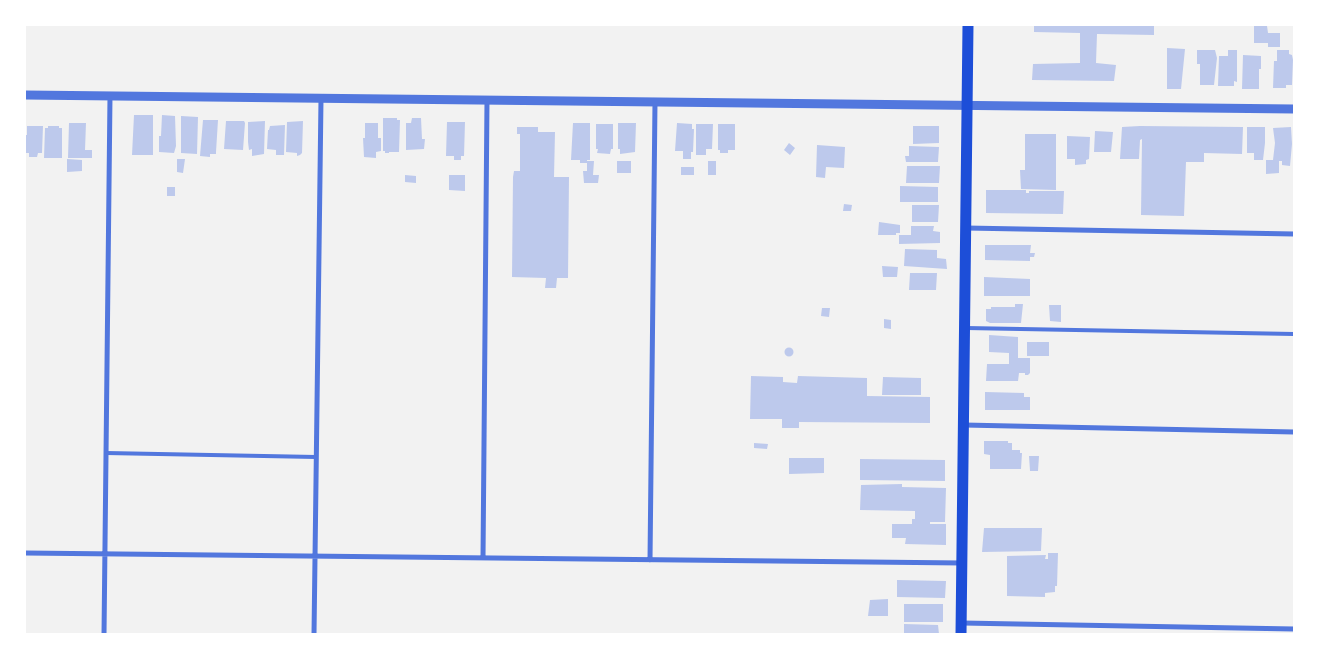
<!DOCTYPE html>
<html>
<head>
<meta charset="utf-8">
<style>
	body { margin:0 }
	#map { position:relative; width:1319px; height:659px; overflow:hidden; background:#f2f2f2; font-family:Barlow,sans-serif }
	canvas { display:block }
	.frame { position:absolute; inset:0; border:26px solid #fff; pointer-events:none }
</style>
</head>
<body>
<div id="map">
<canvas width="1319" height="659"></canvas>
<div class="frame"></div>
</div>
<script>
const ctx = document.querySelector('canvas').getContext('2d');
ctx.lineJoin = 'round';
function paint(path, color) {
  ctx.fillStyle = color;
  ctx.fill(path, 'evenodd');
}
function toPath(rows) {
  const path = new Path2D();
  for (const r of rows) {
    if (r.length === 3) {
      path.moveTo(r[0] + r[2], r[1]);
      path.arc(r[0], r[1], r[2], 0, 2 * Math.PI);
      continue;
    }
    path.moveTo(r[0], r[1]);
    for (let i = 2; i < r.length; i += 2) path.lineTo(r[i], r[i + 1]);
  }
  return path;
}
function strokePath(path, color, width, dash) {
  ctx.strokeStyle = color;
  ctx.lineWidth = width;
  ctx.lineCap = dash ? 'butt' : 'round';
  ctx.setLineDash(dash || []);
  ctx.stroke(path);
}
paint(toPath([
	[1034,25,1154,25,1154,35,1097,34,1096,63,1116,65,1114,81,1032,80,1033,64,1080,63,1080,33,1034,32],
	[1254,26,1267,26,1268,33,1280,33,1280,47,1268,47,1268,43,1254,43],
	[1167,48,1185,49,1181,89,1167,89],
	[1197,50,1215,50,1217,58,1214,85,1200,85,1200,64,1197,64],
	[1228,50,1237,50,1237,82,1234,81,1234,86,1218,86,1219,56,1228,56],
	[1277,50,1289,50,1289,54,1292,55,1293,60,1292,85,1286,85,1286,88,1273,88,1274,61,1277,61],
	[1243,55,1261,56,1261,69,1259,69,1259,89,1242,89],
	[134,115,153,115,153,155,132,155],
	[162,115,175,116,176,146,174,153,159,152,159,136,161,136],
	[181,116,198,117,197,154,181,153],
	[383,118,397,118,397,120,400,120,399,152,389,152,389,153,385,153,385,151,383,151],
	[412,118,421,118,422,139,425,139,424,149,406,150,406,123,411,123],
	[203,120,218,120,216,152,216,154,210,154,210,157,200,156],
	[226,121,244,121,245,123,243,150,224,149],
	[265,121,264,154,252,156,252,149,249,150,248,142,248,122],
	[303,121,302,153,300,155,297,156,297,153,286,152,287,122],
	[447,122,465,122,464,156,461,156,461,160,454,160,454,156,446,156],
	[69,123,86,123,85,150,92,150,92,158,68,158],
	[365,123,378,123,378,138,381,138,381,151,376,152,376,158,364,157,363,138,365,138],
	[573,123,590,123,590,160,587,160,587,163,580,163,580,160,571,160],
	[618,123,636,123,635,152,620,154,620,149,618,149],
	[677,123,692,124,692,129,694,129,693,152,691,152,691,159,683,159,683,151,675,151],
	[596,124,613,124,613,149,611,149,610,154,597,153,598,149,596,149],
	[696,124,713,124,712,149,706,149,706,155,696,155],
	[718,124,735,124,735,150,728,150,728,153,720,153,720,150,718,150],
	[285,125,284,155,276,155,276,150,267,149,268,130,269,130,270,126],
	[27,126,43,126,42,153,38,153,37,157,29,157,29,153,25,153,25,135,27,135],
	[48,126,59,126,59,128,62,128,62,158,44,158,45,128,48,128],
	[913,126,939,126,939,143,913,144],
	[1140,126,1243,127,1242,154,1204,153,1204,162,1186,162,1184,216,1141,215,1142,139,1140,140,1139,159,1120,159,1122,127],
	[517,127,538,127,538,132,555,132,554,177,569,177,568,278,557,278,556,288,545,288,546,278,512,277,513,177,514,171,520,171,520,134,517,134],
	[1247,127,1265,127,1265,143,1263,160,1254,160,1254,153,1247,153],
	[1291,127,1292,144,1290,166,1282,165,1282,161,1279,161,1279,173,1266,174,1266,160,1273,160,1275,143,1273,128],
	[1095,131,1113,132,1111,152,1094,152],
	[1025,134,1056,134,1056,190,1021,189,1020,170,1025,170],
	[1067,136,1090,137,1089,159,1086,160,1086,164,1075,165,1075,159,1067,159],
	[789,143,795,148,790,155,784,150],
	[817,145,845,147,844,168,826,167,825,178,816,177],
	[909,146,939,147,938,162,906,162,905,156,909,156],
	[67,159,82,160,82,171,67,172],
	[177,159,185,159,183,173,177,172],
	[587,161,594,161,593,175,599,175,598,183,584,183,583,171,587,171],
	[617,161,631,161,631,173,617,173],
	[708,161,716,161,716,175,708,175],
	[907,166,940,166,939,183,906,183],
	[681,167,694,167,694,175,681,175],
	[405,175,416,176,416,183,405,182],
	[449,175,465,175,465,191,449,190],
	[900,186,938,187,938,202,900,202],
	[167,187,175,187,175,196,167,196],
	[986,190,1026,190,1026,193,1029,193,1029,191,1064,191,1063,214,986,213],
	[844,204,852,205,851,211,843,211],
	[912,205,939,205,938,222,912,222],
	[879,222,900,225,900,233,896,233,896,235,878,235],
	[911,226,934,226,933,231,940,232,940,243,899,244,899,235,911,235],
	[985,245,1031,245,1030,253,1035,253,1034,257,1030,257,1030,261,985,260],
	[905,249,937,250,937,258,946,259,947,269,904,266],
	[882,266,898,267,897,277,883,277],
	[910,273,937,273,936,290,909,290],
	[984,277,1030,279,1030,296,984,296],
	[1015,304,1023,304,1021,323,990,323,986,321,986,309,991,309,991,307,1015,307],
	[1049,305,1061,305,1061,322,1050,321],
	[822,308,830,308,829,317,821,316],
	[884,319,891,320,891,329,884,328],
	[989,335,1018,337,1018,358,1030,358,1030,373,1028,375,1025,375,1025,373,1019,373,1018,381,986,381,987,364,1009,364,1009,353,989,352],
	[1027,342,1049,342,1049,356,1027,356],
	[789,352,4.5],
	[751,376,783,377,783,382,797,383,798,376,867,378,867,396,930,397,930,423,799,422,799,428,782,428,782,419,750,419],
	[883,377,921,378,921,395,882,395],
	[985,392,1024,393,1024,397,1030,397,1030,410,985,410],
	[984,441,1008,441,1008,443,1012,443,1012,450,1020,450,1020,453,1022,453,1021,469,990,469,990,455,984,454],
	[754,443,768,444,767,449,754,448],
	[1029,456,1039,456,1038,471,1030,471],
	[789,458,824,458,824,473,789,474],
	[860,459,945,460,945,481,860,480],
	[902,484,902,487,946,488,945,522,930,522,930,524,946,524,946,545,905,544,906,538,892,538,892,524,912,524,912,519,915,519,915,511,860,510,861,485],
	[984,528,1042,528,1041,551,982,552],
	[1048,553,1058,553,1057,586,1055,586,1055,592,1045,593,1045,597,1007,596,1007,556,1046,555,1045,559,1048,559],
	[897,580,946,581,945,598,897,597],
	[888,599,888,616,868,616,870,600],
	[904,604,943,604,943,622,904,622],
	[904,624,938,625,939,634,904,634]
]), '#bdc9ec');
strokePath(toPath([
	[966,328,1294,334],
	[106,453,316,457]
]), '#5277de', 4);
strokePath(toPath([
	[966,228,1294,234],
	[964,425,1294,432],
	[25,553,962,563],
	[483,558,487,100],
	[650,560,655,102],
	[962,623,1294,629],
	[104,634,110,96],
	[314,634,321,99]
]), '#5277de', 5);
strokePath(toPath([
	[25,95,1294,109]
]), '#5277de', 9);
strokePath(toPath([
	[961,634,968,25]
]), '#1d4ed8', 11);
</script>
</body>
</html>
